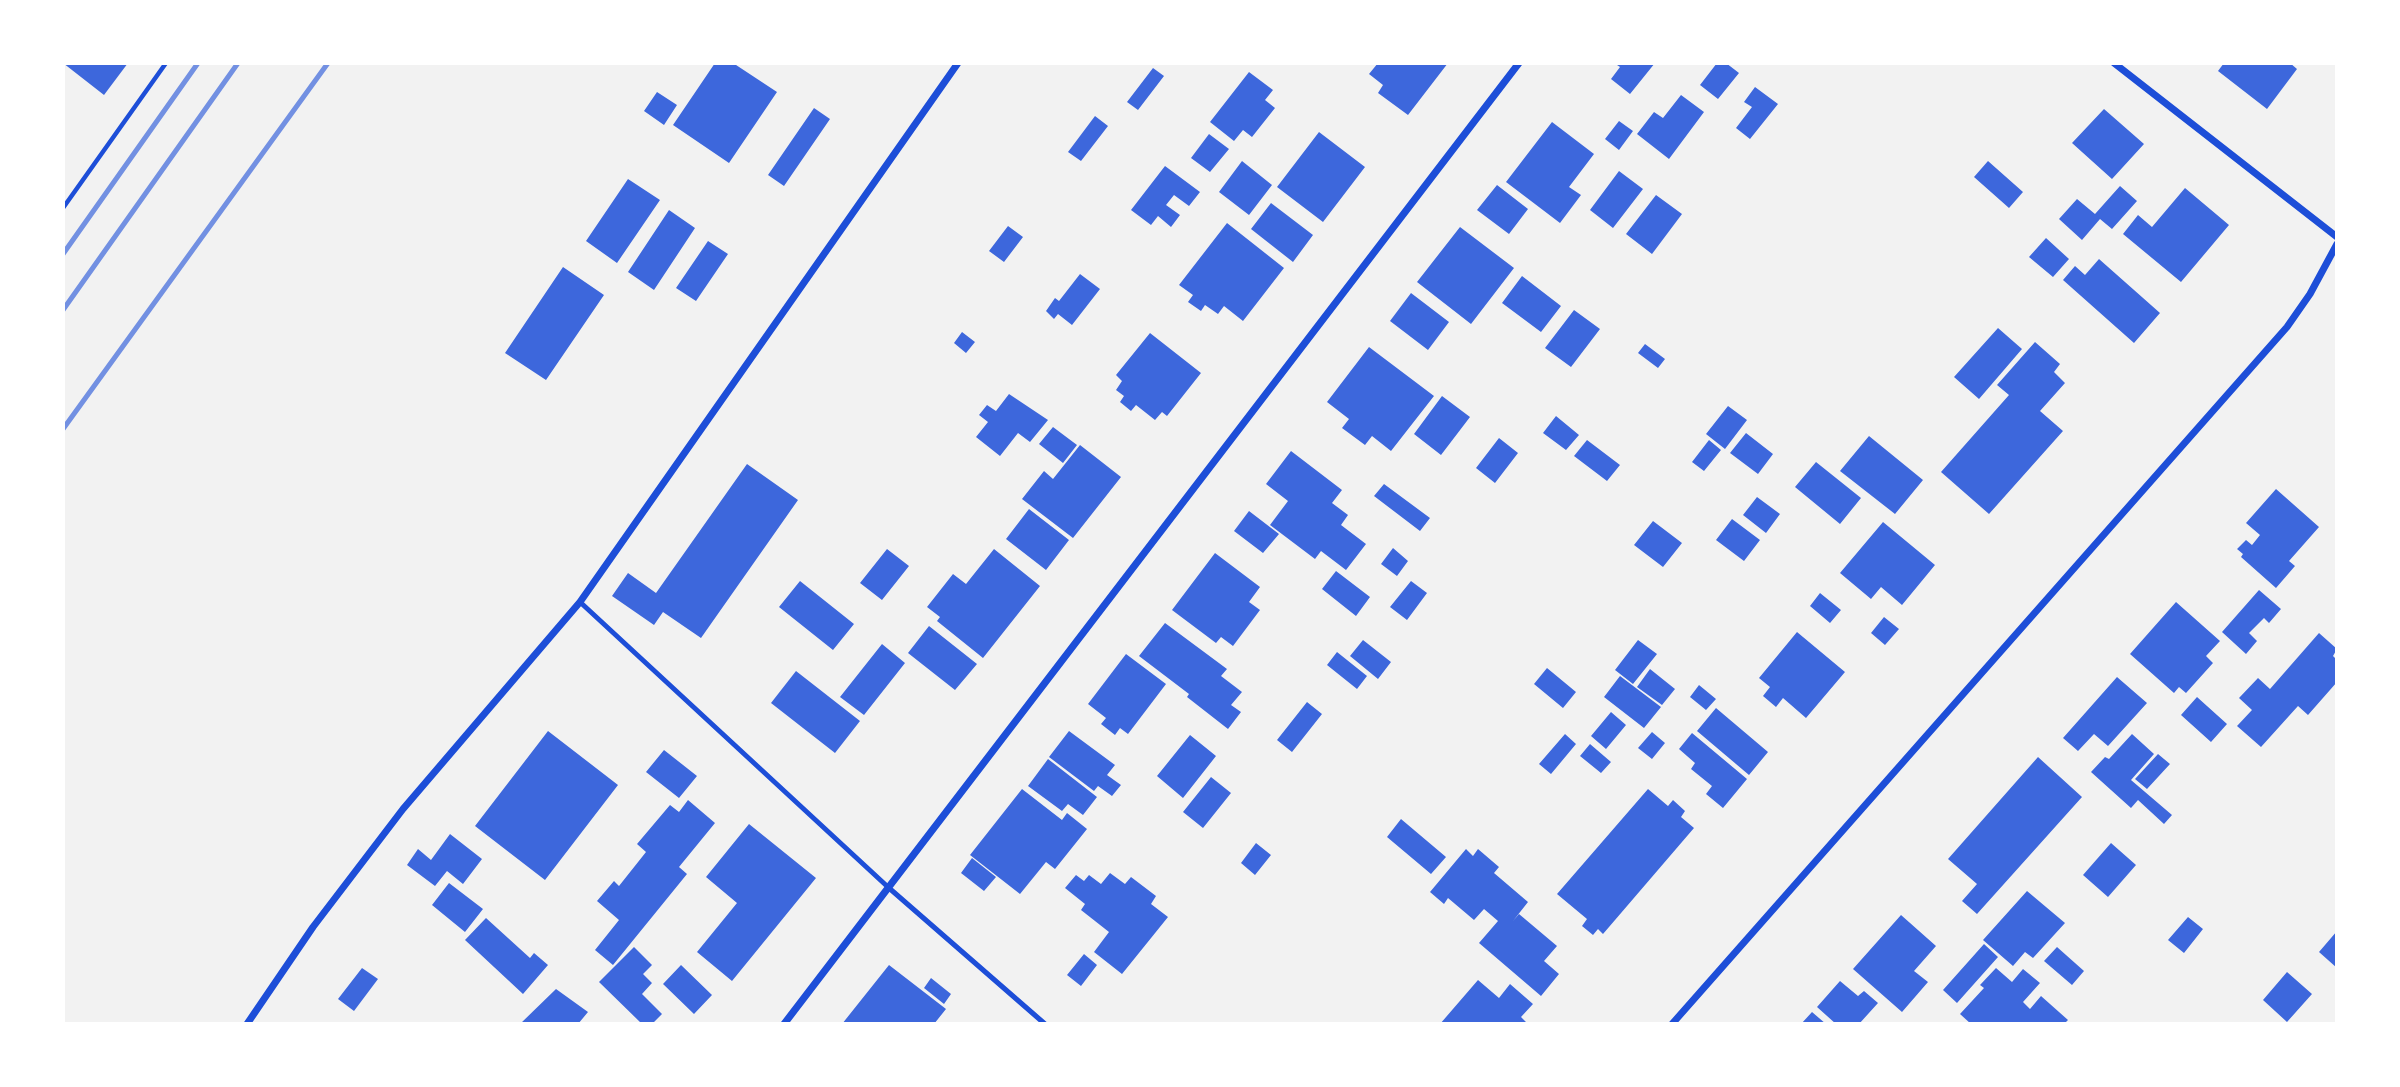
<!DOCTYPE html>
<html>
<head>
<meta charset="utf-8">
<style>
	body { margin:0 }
	#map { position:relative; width:2400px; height:1087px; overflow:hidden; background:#f2f2f2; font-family:"Work Sans",sans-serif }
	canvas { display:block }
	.frame { position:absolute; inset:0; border:65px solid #fff; pointer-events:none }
</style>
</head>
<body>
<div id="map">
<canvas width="2400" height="1087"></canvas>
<div class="frame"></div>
</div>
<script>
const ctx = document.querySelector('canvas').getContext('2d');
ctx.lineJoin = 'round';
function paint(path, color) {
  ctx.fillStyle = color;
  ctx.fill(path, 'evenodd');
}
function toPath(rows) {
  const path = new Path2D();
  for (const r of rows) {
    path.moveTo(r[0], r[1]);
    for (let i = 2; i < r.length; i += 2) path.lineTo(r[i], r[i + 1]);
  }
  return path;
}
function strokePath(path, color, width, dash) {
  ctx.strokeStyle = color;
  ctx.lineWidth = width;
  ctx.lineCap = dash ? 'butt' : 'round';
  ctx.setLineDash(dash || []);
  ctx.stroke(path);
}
paint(toPath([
	[63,63,128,63,104,95],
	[715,63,733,63,777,92,729,163,673,125],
	[1378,63,1448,63,1408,115,1378,93,1383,85,1369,74],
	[1614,63,1655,63,1630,94,1611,79,1620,67],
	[1717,63,1726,63,1739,73,1718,99,1700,85],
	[2224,63,2290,63,2297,69,2267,109,2218,71],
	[1153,68,1164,76,1138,110,1127,102],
	[1249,72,1273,90,1265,100,1275,108,1252,137,1243,130,1234,141,1210,122],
	[1755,87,1778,104,1750,139,1736,128,1752,107,1744,102],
	[657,92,677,105,664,125,644,111],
	[1681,95,1704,112,1669,159,1637,134,1654,112,1663,118],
	[814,108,830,119,784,186,768,175],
	[2104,109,2144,144,2112,179,2072,143],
	[1095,116,1108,126,1081,161,1068,152],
	[1619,121,1633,131,1619,150,1605,139],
	[1552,122,1594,154,1569,187,1581,195,1560,223,1506,182],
	[1319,132,1365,167,1323,222,1277,187],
	[1209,134,1229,149,1210,172,1191,158],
	[1242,161,1272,185,1249,215,1219,192],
	[1988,161,2023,192,2009,208,1974,177],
	[1165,166,1200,192,1189,206,1174,195,1166,205,1180,215,1171,227,1158,216,1151,225,1131,210],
	[1619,171,1643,189,1613,228,1590,210],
	[628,179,660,200,617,263,586,241],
	[1497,185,1528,209,1509,234,1477,210],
	[2120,186,2137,201,2112,229,2100,219,2082,240,2059,219,2077,199,2095,214],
	[2185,188,2229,225,2181,282,2123,234,2138,215,2152,227],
	[1656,195,1682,214,1652,254,1626,234],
	[1271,203,1313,235,1293,262,1251,229],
	[669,210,695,228,654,290,628,272],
	[1227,223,1284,268,1243,321,1224,306,1218,314,1205,305,1201,311,1188,302,1193,295,1179,285],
	[1008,226,1023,237,1004,262,989,251],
	[1460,227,1514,268,1471,324,1417,282],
	[2046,238,2069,259,2053,277,2029,257],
	[708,241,728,254,696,301,676,288],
	[2099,259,2160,313,2134,343,2063,280,2075,266,2085,275],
	[563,267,604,295,546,380,505,353],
	[1080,274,1100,289,1072,325,1058,314,1054,319,1046,311,1055,298,1059,301],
	[1522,276,1561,306,1541,332,1502,303],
	[1411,293,1449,322,1428,350,1390,321],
	[1574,310,1600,329,1571,367,1545,348],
	[1998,328,2022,349,1979,399,1954,377],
	[962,332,975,342,966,353,954,343],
	[1150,333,1201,373,1167,416,1162,412,1155,420,1136,405,1131,411,1120,402,1124,396,1116,390,1122,381,1116,375],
	[2035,342,2060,364,2054,372,2065,383,2040,411,2063,431,1989,514,1941,472,2009,395,1997,385],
	[1645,344,1665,359,1658,368,1638,353],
	[1369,347,1434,396,1391,451,1372,436,1365,445,1342,428,1349,419,1327,402],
	[1009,394,1048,420,1030,442,1018,433,1000,456,976,437,988,422,979,415,987,405,996,411],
	[1442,396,1470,417,1441,455,1414,434],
	[1728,406,1747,420,1725,449,1706,434],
	[1556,416,1579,435,1566,450,1543,433],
	[1053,427,1077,445,1063,463,1039,444],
	[1746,433,1773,454,1758,474,1730,453],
	[1869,436,1923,480,1895,514,1840,471],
	[1499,438,1518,453,1495,483,1476,468],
	[1587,440,1620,465,1607,481,1574,456],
	[1709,440,1721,450,1704,471,1692,462],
	[1080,445,1121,477,1073,538,1022,499,1044,471,1053,479],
	[1291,451,1342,490,1332,503,1348,515,1341,525,1366,544,1346,570,1321,551,1315,559,1270,525,1288,501,1266,484],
	[1816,462,1861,498,1840,524,1795,487],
	[747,464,798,500,701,638,663,612,654,625,612,596,628,573,656,593],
	[1384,484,1430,518,1420,531,1374,496],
	[2276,489,2319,527,2289,561,2295,566,2276,588,2241,557,2243,554,2237,549,2246,540,2252,545,2260,535,2246,523],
	[1757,497,1780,514,1766,533,1743,515],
	[1029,509,1069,540,1046,570,1006,539],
	[1249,511,1279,534,1263,553,1234,531],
	[1732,519,1760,540,1744,561,1716,540],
	[1653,521,1682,543,1663,567,1634,545],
	[1883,522,1935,565,1902,605,1881,587,1871,599,1840,573],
	[1393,548,1408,561,1397,576,1381,564],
	[887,549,909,566,882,600,860,583],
	[994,549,1040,586,983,658,937,621,940,617,927,607,953,574,966,584],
	[1215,553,1260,587,1249,602,1260,610,1233,646,1221,637,1216,643,1172,610],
	[1336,571,1370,597,1356,616,1322,589],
	[800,581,854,624,833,650,779,607],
	[1411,581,1427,593,1407,620,1390,607],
	[2259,590,2281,609,2269,623,2264,618,2249,633,2257,641,2246,654,2222,632],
	[1820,593,1841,610,1830,623,1810,606],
	[2176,602,2220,641,2206,656,2213,663,2186,693,2179,687,2174,693,2130,654],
	[1884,617,1899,629,1885,645,1871,633],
	[1165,623,1227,669,1221,676,1242,692,1231,705,1241,712,1228,729,1187,697,1189,694,1139,656],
	[929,626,977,664,955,690,908,653],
	[1797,632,1845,672,1806,718,1783,698,1776,707,1763,696,1770,687,1759,678],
	[2319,633,2337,649,2333,656,2337,660,2337,682,2308,715,2298,706,2261,747,2237,726,2252,710,2239,698,2258,678,2270,689],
	[1363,640,1391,662,1378,679,1350,656],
	[1638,640,1657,654,1633,684,1615,670],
	[882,644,905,663,864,715,840,697],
	[1337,652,1367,676,1357,689,1327,665],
	[1126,654,1166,684,1128,734,1120,728,1115,735,1101,724,1106,718,1088,704],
	[1547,668,1576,692,1563,708,1534,684],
	[1650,669,1675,689,1662,705,1637,687],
	[796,671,860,721,835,753,771,703],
	[1620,676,1661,707,1644,728,1604,697],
	[2117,677,2147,703,2108,746,2094,734,2078,751,2063,738],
	[1699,685,1716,699,1706,710,1690,697],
	[2197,697,2227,724,2211,742,2181,715],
	[1307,702,1322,714,1292,752,1277,740],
	[1716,708,1768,752,1749,775,1697,731],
	[1611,712,1626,725,1606,749,1591,736],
	[548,731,618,785,545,880,475,826],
	[1069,731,1115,765,1107,775,1121,785,1112,796,1098,786,1094,791,1049,757],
	[1652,732,1665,743,1652,759,1638,748],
	[1692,733,1747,779,1723,808,1706,794,1712,786,1691,769,1695,763,1679,749],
	[1565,734,1576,744,1551,774,1539,764],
	[2132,734,2154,754,2131,780,2172,815,2164,824,2138,800,2131,808,2091,772,2105,757,2109,759],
	[1190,735,1216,756,1183,798,1157,776],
	[1590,744,1611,762,1601,773,1580,756],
	[664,750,697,776,679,798,646,772],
	[2158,754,2170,764,2147,789,2135,779],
	[2038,757,2082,797,1977,914,1962,901,1977,884,1948,859],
	[1048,759,1097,797,1083,815,1068,804,1062,811,1028,786],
	[1211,777,1231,793,1203,828,1183,812],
	[1022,789,1062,820,1067,813,1087,829,1055,869,1046,862,1020,894,970,855],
	[1648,789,1668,806,1673,800,1685,811,1681,817,1694,828,1603,934,1598,929,1593,935,1582,926,1587,919,1557,894],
	[688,800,715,823,679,867,687,874,613,965,595,950,619,920,597,901,614,881,619,886,646,852,637,844,670,805,679,812],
	[1401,819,1446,857,1431,874,1387,837],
	[749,824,816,878,732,981,697,952,737,903,706,877],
	[450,834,482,859,463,884,447,871,435,886,407,865,418,849,431,860],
	[1256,843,1271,855,1255,875,1241,863],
	[2111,843,2136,865,2108,897,2083,875],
	[1466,849,1473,856,1478,849,1499,867,1494,873,1528,902,1513,921,1519,914,1557,946,1544,961,1559,974,1541,996,1479,943,1498,921,1484,909,1474,920,1448,898,1444,904,1430,892],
	[972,858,996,877,984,891,961,873],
	[1110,873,1125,884,1131,877,1156,896,1151,904,1168,917,1122,974,1094,952,1109,932,1081,910,1085,904,1065,888,1076,875,1084,881,1089,875,1101,884],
	[449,883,483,909,465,932,432,905],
	[2027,891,2065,923,2033,958,2025,952,2013,966,1983,940],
	[1901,915,1936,946,1914,971,1928,982,1902,1012,1853,969],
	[2188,917,2203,929,2184,953,2168,940],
	[486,918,530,958,534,953,548,965,523,994,465,940],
	[2337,931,2337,968,2319,952],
	[1984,944,1998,957,1957,1003,1943,990],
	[634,947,652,965,643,974,652,983,642,994,662,1014,652,1024,642,1024,599,982],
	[2057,947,2084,971,2072,985,2044,961],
	[1084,954,1097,965,1081,986,1067,975],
	[681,965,712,995,694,1014,663,984],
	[889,965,946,1009,934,1024,842,1024],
	[362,968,378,979,354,1011,338,999],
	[1996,968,2012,982,2023,969,2040,983,2023,1002,2030,1009,2041,996,2068,1020,2064,1024,1971,1024,1960,1014,1984,988,1980,985],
	[2287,972,2312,994,2287,1022,2263,1000],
	[931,978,951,994,944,1004,924,988],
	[1478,980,1499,998,1510,984,1533,1004,1521,1017,1526,1022,1524,1024,1440,1024],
	[1840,981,1858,996,1864,991,1878,1003,1859,1024,1836,1024,1817,1007],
	[556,989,588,1012,578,1024,520,1024],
	[1812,1012,1826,1024,1801,1024]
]), '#3d67dc');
strokePath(toPath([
	[63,208,166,63]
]), '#1d4ed8', 4.5);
strokePath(toPath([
	[580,602,889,888,1045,1024]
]), '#1d4ed8', 5);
strokePath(toPath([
	[2114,63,2337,237],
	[247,1024,313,927,403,809,580,602,958,63],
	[784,1024,1519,63],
	[1672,1024,2287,327,2310,294,2337,244]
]), '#1d4ed8', 7);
strokePath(toPath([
	[63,254,198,63],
	[63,310,238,63],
	[63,429,328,63]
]), '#7290e2', 5);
</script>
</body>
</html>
